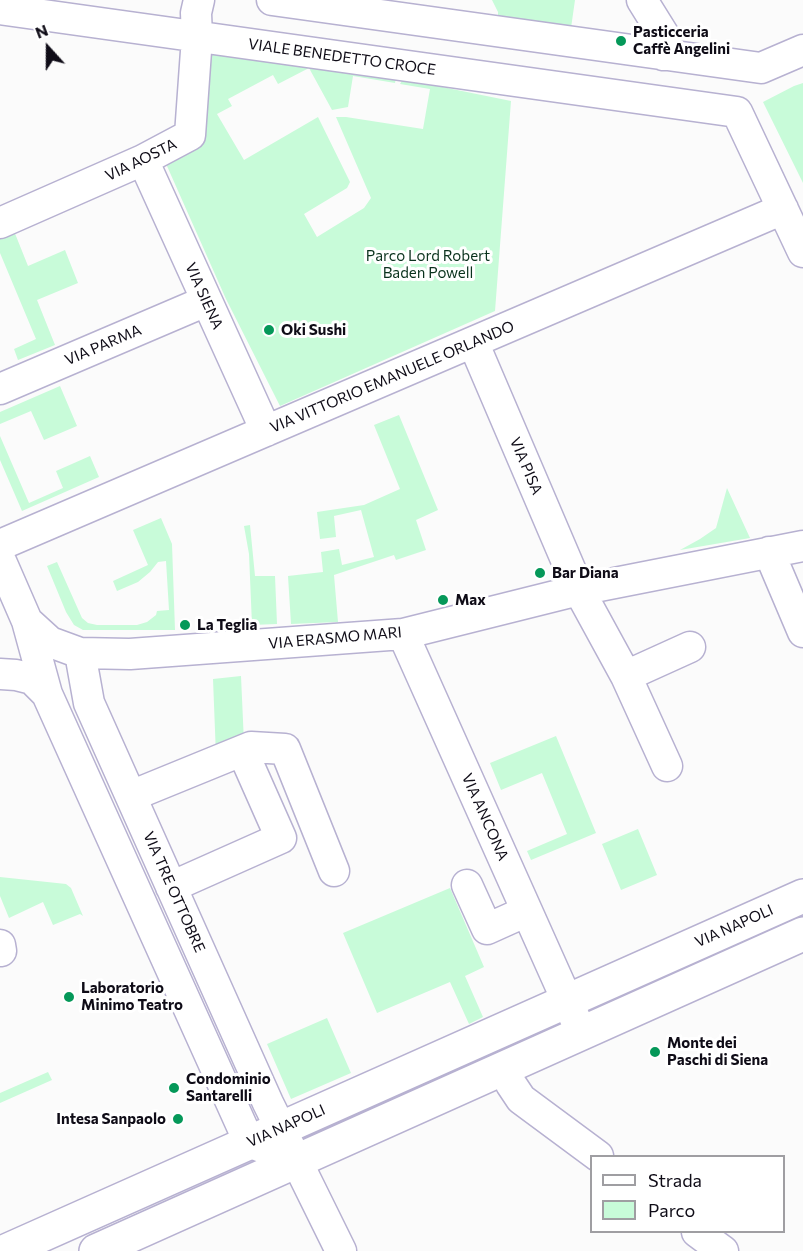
<!DOCTYPE html>
<html>
<head>
<meta charset="utf-8">
<style>
	body { margin:0 }
	#map { position:relative; width:803px; height:1251px; overflow:hidden; background:#fbfbfb; font-family:Commissioner,sans-serif }
	canvas { display:block }
	.legend { position:absolute; left:590px; top:1155px; width:195px; height:78px; box-sizing:border-box; background:#fff; border:2px solid #9f9ea2; margin:0; padding:8px 10px; list-style:none; font-size:18px; color:#0f0c17 }
	.legend li { display:flex; align-items:center; gap:12px; height:30px }
	.legend b { width:30px; border:2px solid #9f9ea2 }
	.north { position:absolute; left:18px; top:18px; width:60px; height:60px; -webkit-text-stroke:4px #fff; paint-order:stroke; rotate:339deg; font-size:16px; font-weight:700; line-height:24px; text-align:center; color:#0f0c17 }
	.north::after { content:''; display:block; margin:auto; width:21px; height:27px; background:#0f0c17; clip-path:polygon(50% 0,100% 100%,50% 72%,0 100%) }
</style>
</head>
<body>
<div id="map">
<canvas width="803" height="1251"></canvas>
<ul class="legend">
<li><b style="height:8px;background:#fff"></b>Strada</li>
<li><b style="height:16px;background:#c8fbd9"></b>Parco</li>
</ul>
<div class="north">N</div>
</div>
<script>
const ctx = document.querySelector('canvas').getContext('2d');
ctx.lineJoin = 'round';
function paint(path, color) {
  ctx.fillStyle = color;
  ctx.fill(path, 'evenodd');
}
function toPath(rows) {
  const path = new Path2D();
  for (const r of rows) {
    path.moveTo(r[0], r[1]);
    for (let i = 2; i < r.length; i += 2) path.lineTo(r[i], r[i + 1]);
  }
  return path;
}
function strokePath(path, color, width, dash) {
  ctx.strokeStyle = color;
  ctx.lineWidth = width;
  ctx.lineCap = dash ? 'butt' : 'round';
  ctx.setLineDash(dash || []);
  ctx.stroke(path);
}
function write(font, color, halo, rows, align = 'center') {
  ctx.font = font + ' Commissioner,sans-serif';
  ctx.lineWidth = 6;
  ctx.setLineDash([]);
  ctx.textBaseline = 'middle';
  ctx.strokeStyle = halo;
  ctx.fillStyle = color;
  for (const [text, x, y, turn = 0] of rows) {
    ctx.save();
    ctx.translate(x, y);
    ctx.rotate((+turn || 0) * Math.PI / 180);
    ctx.textAlign = isNaN(turn) ? turn : align;
    if (halo) ctx.strokeText(text, 0, 0);
    ctx.fillText(text, 0, 0);
    ctx.restore();
  }
}
paint(toPath([
	[492,0,575,0,570,35,498,23,498,12],
	[201,50,396,78,395,83,353,76,348,107,332,110,309,68,278,84,273,75,228,99,232,106,217,114,244,160,318,117,350,182,347,188,304,214,317,237,364,208,371,198,336,117,346,117,423,129,430,89,400,84,403,79,511,101,495,311,280,406,226,299,163,157,195,138],
	[803,83,803,183,763,102,794,86],
	[14,231,28,266,65,250,78,283,37,300,55,345,18,360,14,349,36,339,0,253,0,237],
	[60,386,77,426,44,440,31,411,0,424,0,412],
	[399,415,438,510,416,520,426,550,396,560,394,555,334,575,338,622,291,624,288,576,323,572,321,552,339,549,342,565,374,557,361,510,334,516,336,537,320,539,317,512,364,505,400,489,374,425],
	[0,436,29,503,63,488,56,471,90,456,99,477,22,511,0,460],
	[727,488,750,538,680,550,700,539,716,528],
	[161,518,172,544,175,630,83,630,74,625,66,612,47,566,57,562,82,618,88,623,97,625,137,625,147,622,156,615,157,611,169,610,166,561,158,562,150,572,138,582,117,591,113,581,148,565,133,530],
	[250,525,255,576,275,576,277,624,252,625,249,554,244,526],
	[241,676,244,743,216,756,213,679],
	[556,736,596,833,531,860,527,851,567,834,542,773,501,790,490,763],
	[638,829,657,875,621,890,602,844],
	[0,877,66,884,71,888,83,916,80,914,53,925,43,902,9,918,0,896],
	[450,888,484,967,465,976,483,1017,469,1024,450,982,377,1013,343,933],
	[327,1018,351,1073,291,1099,267,1044],
	[48,1072,52,1080,0,1103,0,1093]
]), '#c8fbd9');
const minor = toPath([
	[272,0,761,68,803,50],
	[642,0,665,37,663,55],
	[0,9,737,112,803,252],
	[143,160,266,431],
	[0,223,143,160,190,135,197,37,196,13,199,0],
	[473,342,579,590,626,676,667,766],
	[0,389,206,301],
	[0,545,783,209],
	[769,552,803,632],
	[0,559,27,621,47,694,249,1142,297,1161],
	[27,621,50,642,80,653,130,654,403,634,579,590,803,546],
	[403,634,582,1034],
	[80,653,89,703,268,1103,341,1251],
	[0,674,16,675,32,679,47,694],
	[626,676,690,647],
	[131,796,251,747,285,749,334,871],
	[467,885,487,929,527,911],
	[171,887,281,838,246,759],
	[0,945,1,951,0,951],
	[504,1068,511,1084,521,1099,598,1156],
	[697,1232,723,1251]
]);
const major = toPath([
	[6,1251,803,896],
	[96,1251,803,934]
]);
strokePath(minor, '#b7b1d1', 33);
strokePath(major, '#b7b1d1', 36);
strokePath(minor, '#fff', 30);
strokePath(major, '#fff', 33);
for (const [x, y, r, color] of [
	[621,41,6,"#059859"],
	[269,330,6,"#059859"],
	[540,573,6,"#059859"],
	[443,600,6,"#059859"],
	[185,625,6,"#059859"],
	[69,997,6,"#059859"],
	[655,1052,6,"#059859"],
	[174,1088,6,"#059859"],
	[178,1119,6,"#059859"]
]) {
  const dot = new Path2D();
  dot.arc(x, y, r, 0, 2 * Math.PI);
  ctx.fillStyle = color;
  ctx.fill(dot);
  strokePath(dot, '#fff', 2);
}
write('bold 15px', '#0f0c17', '#fff', [
	["Pasticceria",633,32],
	["Caffè Angelini",633,49],
	["Oki Sushi",281,330],
	["Bar Diana",552,573],
	["Max",455,600],
	["La Teglia",197,625],
	["Laboratorio",81,988],
	["Minimo Teatro",81,1005],
	["Monte dei",667,1043],
	["Paschi di Siena",667,1060],
	["Condominio",186,1079],
	["Santarelli",186,1096],
	["Intesa Sanpaolo",166,1119,"right"]
], 'left');
write('15px', '#0f0c17', '#fff', [
	["VIALE BENEDETTO CROCE",342,57,8],
	["VIA AOSTA",141,160,-26],
	["VIA SIENA",204,296,66],
	["VIA PARMA",103,345,-23],
	["VIA VITTORIO EMANUELE ORLANDO",392,377,-23],
	["VIA PISA",526,466,67],
	["VIA ERASMO MARI",335,638,-5],
	["VIA ANCONA",485,817,66],
	["VIA TRE OTTOBRE",174,892,66],
	["VIA NAPOLI",734,926,-24],
	["VIA NAPOLI",286,1126,-24]
]);
write('15px', '#0a321d', '#fff', [
	["Parco Lord Robert",428,256],
	["Baden Powell",428,273]
]);
</script>
</body>
</html>
